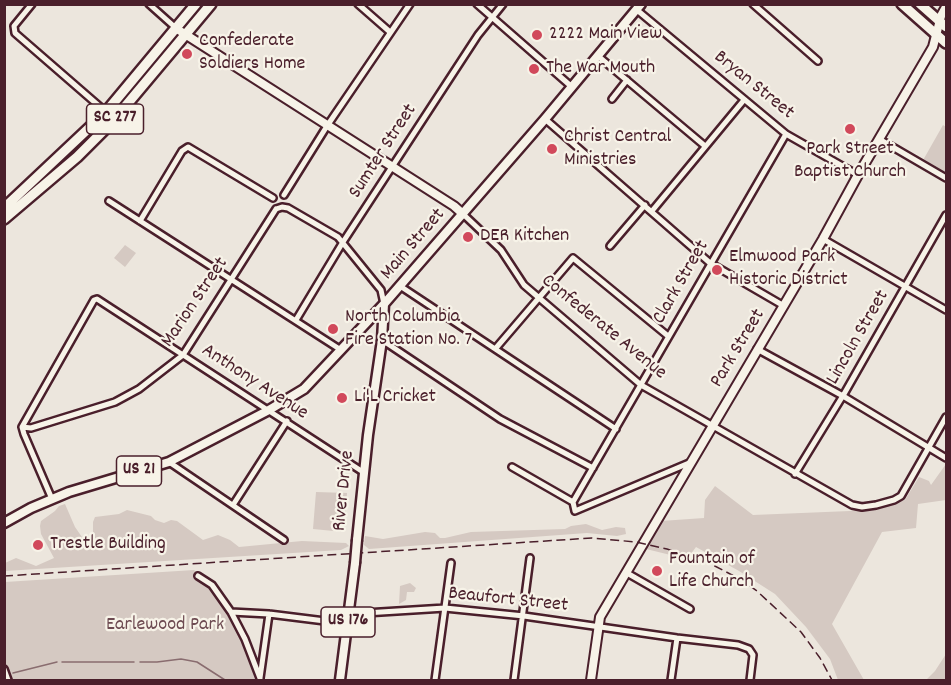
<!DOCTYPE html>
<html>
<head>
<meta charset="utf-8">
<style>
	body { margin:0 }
	#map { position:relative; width:951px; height:685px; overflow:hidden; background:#ece6dd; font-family:Dekko,sans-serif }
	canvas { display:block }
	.frame { position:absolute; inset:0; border:6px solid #4a1f2b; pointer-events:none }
</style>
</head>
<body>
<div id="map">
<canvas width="951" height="685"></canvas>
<div class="frame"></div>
</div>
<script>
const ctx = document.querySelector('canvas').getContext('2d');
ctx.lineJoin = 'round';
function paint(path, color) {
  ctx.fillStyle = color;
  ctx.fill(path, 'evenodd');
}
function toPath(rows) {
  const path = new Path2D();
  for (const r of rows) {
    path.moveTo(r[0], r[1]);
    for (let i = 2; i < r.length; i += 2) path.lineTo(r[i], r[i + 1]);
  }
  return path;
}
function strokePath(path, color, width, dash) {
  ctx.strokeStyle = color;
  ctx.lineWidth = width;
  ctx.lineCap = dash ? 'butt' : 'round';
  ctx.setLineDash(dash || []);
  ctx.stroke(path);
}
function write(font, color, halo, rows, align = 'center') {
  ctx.font = font + ' Dekko,sans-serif';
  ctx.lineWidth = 4.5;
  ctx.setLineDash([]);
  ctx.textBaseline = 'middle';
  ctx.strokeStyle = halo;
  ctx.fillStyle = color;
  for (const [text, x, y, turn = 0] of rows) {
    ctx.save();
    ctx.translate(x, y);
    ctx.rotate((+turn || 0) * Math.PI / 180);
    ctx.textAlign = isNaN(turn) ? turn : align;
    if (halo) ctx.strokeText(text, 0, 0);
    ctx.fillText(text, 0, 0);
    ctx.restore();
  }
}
paint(toPath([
	[943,125,946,127,946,176,922,162],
	[125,245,136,253,125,267,114,258],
	[946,464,946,500,918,504,916,528,882,532,832,624,864,680,838,680,830,659,806,627,775,594,739,571,696,547,687,559,646,549,661,521,704,518,705,500,715,486,753,515,874,510,905,500,919,477,929,481,931,485],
	[316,492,347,493,344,532,313,529],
	[65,504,75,527,84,540,88,543,93,538,93,522,95,517,119,514,127,510,151,516,155,520,164,523,171,520,177,521,203,540,218,535,230,540,239,547,302,541,346,543,349,546,341,550,5,571,5,563,16,558,36,566,54,558,41,534,40,526,41,521,55,511,59,506],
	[586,524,602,530,616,527,625,528,626,534,617,536,587,533,369,549,364,545,365,536,383,539,425,532,435,533,440,538,445,538,471,532,565,529,571,526],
	[194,570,212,585,231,612,260,680,5,680,5,582],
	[410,583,416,588,414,592,407,592,406,600,399,604,400,586],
	[946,654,946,680,926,680,935,671]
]), '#d5c9c2');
strokePath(toPath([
	[62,662,134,662],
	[140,662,157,662,181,659,197,662,225,680],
	[13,673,57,662]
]), '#896c6f', 1.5);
const street = toPath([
	[32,4,14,26,15,33,106,112],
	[149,4,177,29],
	[358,4,390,32],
	[477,4,572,87],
	[753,4,818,61],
	[637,10,786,134,858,175],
	[598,56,705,146],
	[612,99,627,80],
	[545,119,710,263,784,306],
	[879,139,946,178],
	[284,195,327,126,410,4],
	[109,201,341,350],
	[276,209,282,207,288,208,338,237,381,290,384,304],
	[652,211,744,100],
	[463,214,501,250,524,285,641,385,852,505,862,507,876,505,894,500,901,496,946,417],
	[140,221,182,151,188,147,273,198],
	[823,239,946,310],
	[610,246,645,205],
	[400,286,616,429],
	[296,320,343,242,478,35,503,4],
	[382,340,500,419,593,468],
	[496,348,573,258,668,336],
	[757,349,843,396,946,458],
	[22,427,31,428,115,402,139,389,183,355,276,209],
	[169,462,284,540],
	[689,463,575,511,573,502,786,134],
	[512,467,573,502],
	[795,474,844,394,946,215],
	[52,499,24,434,22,427,94,300,97,299,363,472],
	[233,505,287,421],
	[627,573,690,609],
	[198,576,212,585,231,612,245,639,260,678],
	[231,612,269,614,341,623,346,621,349,614,445,608,524,616,677,638,738,645,749,649,753,655,750,680],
	[4,669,8,680],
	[260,678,269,614],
	[435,680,451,563],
	[514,680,530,558],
	[671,680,677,638]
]);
const secondary = toPath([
	[177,29,454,206,463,214],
	[591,680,600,617,823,239,858,175,933,47,941,16,946,7]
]);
const primary = toPath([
	[4,523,31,508,69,492,169,462,269,410,304,389,384,304,545,119,641,4],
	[357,540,368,435,382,340,384,304],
	[340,680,355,563]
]);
const highway = toPath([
	[902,4,946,43],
	[920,4,946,27],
	[4,208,106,112,196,4],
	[4,219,77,157,113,121,211,4]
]);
strokePath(street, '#4a1f2b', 10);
strokePath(secondary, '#4a1f2b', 12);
strokePath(primary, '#4a1f2b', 13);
strokePath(highway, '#4a1f2b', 14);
strokePath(street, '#f7f3e8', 5);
strokePath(secondary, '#f7f3e8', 8);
strokePath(primary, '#f7f3e8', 8);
strokePath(highway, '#f7f3e8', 9);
strokePath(toPath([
	[4,576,592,538,636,542,667,549,707,562,740,579,757,591,801,632,820,658,832,680]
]), '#4a1f2b', 1.5, [9, 4.5]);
const primaryBridge = toPath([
	[355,563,357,540]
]);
strokePath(primaryBridge, '#4a1f2b', 13, []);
strokePath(primaryBridge, '#f7f3e8', 8);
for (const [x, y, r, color] of [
	[537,35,6,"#d1495b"],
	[187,54,6,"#d1495b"],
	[534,69,6,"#d1495b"],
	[850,129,6,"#d1495b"],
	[552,149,6,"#d1495b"],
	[468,237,6,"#d1495b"],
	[717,270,6,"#d1495b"],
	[333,329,6,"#d1495b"],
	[342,398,6,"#d1495b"],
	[38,545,6,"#d1495b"],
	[657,571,6,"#d1495b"]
]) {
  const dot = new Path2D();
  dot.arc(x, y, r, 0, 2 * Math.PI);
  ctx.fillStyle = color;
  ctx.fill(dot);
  strokePath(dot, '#f7f3e8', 2);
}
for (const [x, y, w] of [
	[115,119,57],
	[139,471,45],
	[348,622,54]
]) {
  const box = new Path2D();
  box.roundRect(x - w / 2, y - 15, w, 30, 4.5);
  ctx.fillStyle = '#f7f3e8';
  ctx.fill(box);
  strokePath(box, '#4a1f2b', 1.5);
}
write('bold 18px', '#4a1f2b', null, [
	["SC 277",115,119],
	["US 21",139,471],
	["US 176",348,622]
]);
write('20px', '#4a1f2b', '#f7f3e8', [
	["2222 Main View",549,35],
	["Confederate",199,42],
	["Soldiers Home",199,65],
	["The War Mouth",546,69],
	["Christ Central",564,138],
	["Ministries",564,161],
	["Park Street",850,150,"center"],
	["Baptist Church",850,173,"center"],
	["DER Kitchen",480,237],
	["Elmwood Park",729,258],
	["Historic District",729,281],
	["North Columbia",345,318],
	["Fire Station No. 7",345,341],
	["Li'L Cricket",354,398],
	["Trestle Building",50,545],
	["Fountain of",669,560],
	["Life Church",669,583]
], 'left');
write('20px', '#4a1f2b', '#f7f3e8', [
	["Bryan Street",753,86,39],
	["Sumter Street",384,152,-57],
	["Main Street",414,245,-49],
	["Clark Street",682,283,-60],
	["Marion Street",196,303,-56],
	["Confederate Avenue",603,328,39],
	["Lincoln Street",859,338,-60],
	["Park Street",739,349,-59],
	["Anthony Avenue",254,383,33],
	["River Drive",345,491,-84],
	["Beaufort Street",508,601,6]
]);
write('20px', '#6d4a51', '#f7f3e8', [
	["Earlewood Park",165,626]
]);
</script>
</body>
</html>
